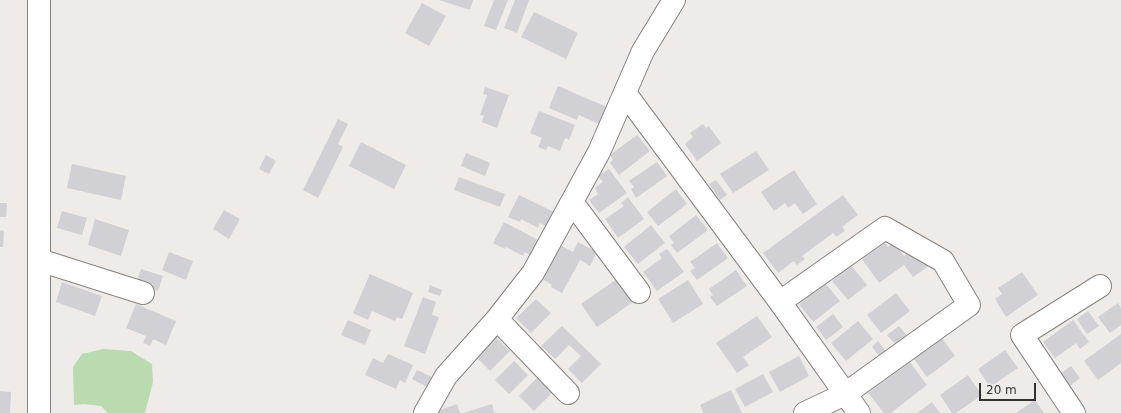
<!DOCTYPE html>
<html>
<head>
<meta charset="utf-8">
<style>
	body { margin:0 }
	#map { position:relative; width:1121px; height:413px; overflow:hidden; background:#efebe8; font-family:"DejaVu Sans",sans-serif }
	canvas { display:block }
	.scale { position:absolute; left:979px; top:383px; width:57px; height:18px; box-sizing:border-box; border:2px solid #333231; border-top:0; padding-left:5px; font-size:12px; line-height:14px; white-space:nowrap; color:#333231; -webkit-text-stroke:3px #efebe8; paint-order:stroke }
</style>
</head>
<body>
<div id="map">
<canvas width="1121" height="413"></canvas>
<div class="scale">20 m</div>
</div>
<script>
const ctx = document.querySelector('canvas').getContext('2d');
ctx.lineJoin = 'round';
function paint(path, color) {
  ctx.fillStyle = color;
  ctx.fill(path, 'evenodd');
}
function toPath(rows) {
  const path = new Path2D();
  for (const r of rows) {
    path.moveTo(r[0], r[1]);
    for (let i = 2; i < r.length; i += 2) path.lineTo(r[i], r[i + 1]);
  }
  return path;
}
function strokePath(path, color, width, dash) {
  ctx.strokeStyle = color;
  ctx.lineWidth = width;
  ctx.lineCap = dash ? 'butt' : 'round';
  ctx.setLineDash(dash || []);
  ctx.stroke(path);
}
paint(toPath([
	[103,349,131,351,152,364,153,382,145,413,108,413,101,406,84,404,74,405,73,367,82,354]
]), '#badab0');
paint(toPath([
	[439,0,473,0,470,10],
	[494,0,508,0,496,30,484,26],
	[515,0,529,0,517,33,504,28],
	[422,3,446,16,429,46,405,33],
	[534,12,578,33,566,59,521,37],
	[558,86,607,107,599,124,579,115,577,120,549,108],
	[485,87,509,95,497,128,482,122,484,116,480,115,487,95,483,94],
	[539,111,575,125,569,140,565,138,560,151,548,146,546,150,538,147,542,138,530,133],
	[338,119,348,124,338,144,343,147,318,198,303,190],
	[703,124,706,128,709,126,721,143,697,161,685,144,693,137,690,133],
	[637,135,650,151,619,175,610,163,613,160,610,155],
	[361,142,406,165,394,189,349,166],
	[756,151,769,170,733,193,720,174],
	[466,153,490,163,485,176,461,166],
	[266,155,276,161,269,174,259,169],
	[657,162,667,176,636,198,631,189,634,187,629,181],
	[72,164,126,176,121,200,67,188],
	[609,169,627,193,599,213,589,200,598,194,595,188,603,182,598,176],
	[794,170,817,204,803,214,795,203,788,208,785,203,774,211,761,192],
	[459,177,505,194,500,207,454,190],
	[716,180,727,195,720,200,709,184],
	[676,189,687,204,658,226,647,212],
	[519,195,554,212,547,227,540,223,538,228,521,219,520,222,508,217],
	[843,195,858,215,842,227,845,231,836,237,833,233,802,256,805,259,797,265,794,261,778,273,763,253],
	[628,197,644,219,618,238,605,219,624,206,621,203],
	[0,203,7,203,6,217,0,217],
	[224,210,240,219,229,239,213,229],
	[62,211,87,218,82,235,57,228],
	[696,215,708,230,677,253,671,245,674,243,669,236],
	[95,219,129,230,121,256,88,245],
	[504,222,540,241,531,256,525,252,523,256,506,247,505,249,493,243],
	[651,225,665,243,638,264,624,247],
	[0,230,4,231,3,247,0,247],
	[578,242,597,252,590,266,580,260,562,293,551,287,552,285,541,278,560,245,573,252],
	[894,242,904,256,910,252,933,263,913,277,904,265,879,283,862,259,885,243,888,247],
	[717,243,728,258,697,280,690,271,695,268,690,262],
	[667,249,684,272,657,291,643,272,662,258,659,254],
	[169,252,193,261,186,280,162,270],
	[851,265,867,285,848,300,832,281],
	[141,269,163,276,158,291,136,283],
	[736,270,747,286,717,306,710,297,713,295,709,289],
	[1022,272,1038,295,1006,317,995,299,1002,294,998,288],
	[370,274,413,293,402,319,397,317,395,321,372,311,368,320,353,313],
	[617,279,633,302,597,327,581,304],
	[688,280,703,304,673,323,658,299],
	[62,282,102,296,95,316,56,302],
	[825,283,840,301,813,322,799,304],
	[430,285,442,290,440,296,428,292],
	[896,293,910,311,881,333,867,315],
	[423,297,436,302,432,315,439,317,425,354,404,346],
	[536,299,551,313,531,333,516,318],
	[1118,303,1121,308,1121,325,1110,333,1098,317],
	[136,304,176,321,166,345,153,339,150,346,143,343,146,336,126,328],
	[1088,311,1099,326,1087,334,1077,319],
	[833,314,843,327,826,340,816,327],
	[757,316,772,337,743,357,749,365,737,373,716,343],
	[348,320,371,330,365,345,341,335],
	[1073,320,1089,342,1080,349,1076,343,1055,358,1043,342],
	[858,321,873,339,846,361,831,343],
	[562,326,601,364,582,383,568,369,581,356,569,345,555,359,541,346],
	[899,326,908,337,897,346,887,335],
	[1121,334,1121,363,1098,380,1084,361],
	[494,336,510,351,490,371,475,356],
	[942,338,955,356,927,377,914,359],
	[878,341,886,351,879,356,872,347],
	[1005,350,1018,368,990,387,978,369],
	[388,354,413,365,405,383,400,380,396,389,365,375,373,358,383,363],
	[799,356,809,376,780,392,769,372],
	[514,361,528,375,509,394,495,380],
	[910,362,927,385,891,413,884,413,868,393],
	[1071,366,1080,378,1070,386,1060,374],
	[417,370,432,377,427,387,412,379],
	[763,374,773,392,745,407,735,389],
	[968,375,982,395,956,413,952,413,940,395],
	[538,377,553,392,534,411,519,396],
	[731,390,742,413,703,413,700,405],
	[0,391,11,392,10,413,0,413],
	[1035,400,1044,413,1016,413],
	[932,402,940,413,917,413],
	[457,404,460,413,432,413],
	[492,404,494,413,463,413]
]), '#d1d0d4');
const minor = toPath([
	[625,93,780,302,859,413],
	[572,202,639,292],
	[39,260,143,293],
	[780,302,885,228,943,261,969,305,845,394,805,413],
	[497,319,568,393],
	[39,413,39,0],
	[425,413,446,376,497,319,533,273,599,152,643,51,674,0],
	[1074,413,1022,335,1100,286]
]);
strokePath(minor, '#878380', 24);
strokePath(minor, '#fff', 22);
</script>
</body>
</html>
